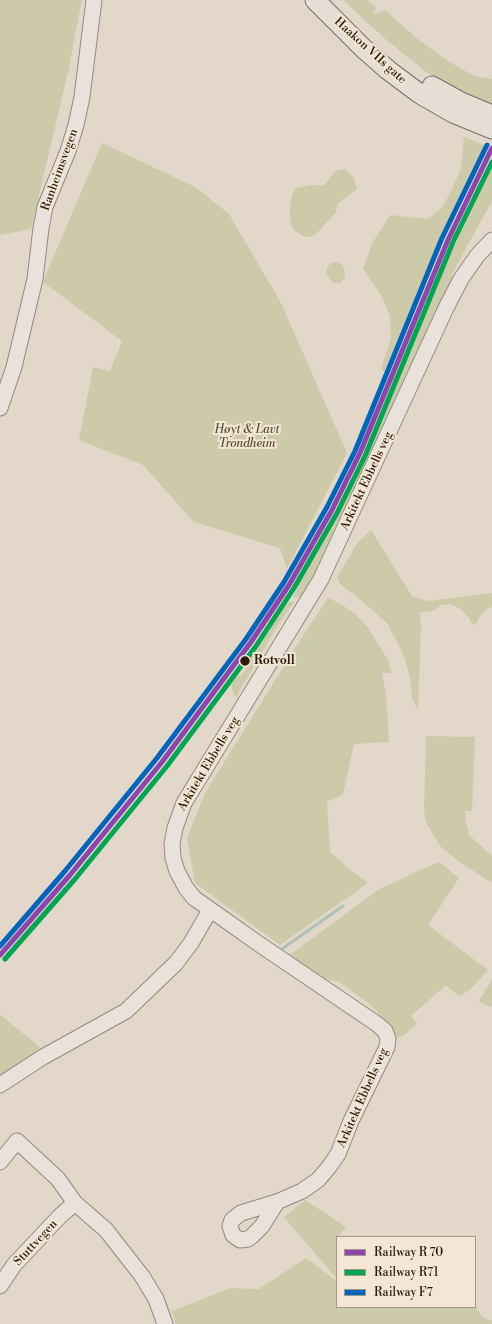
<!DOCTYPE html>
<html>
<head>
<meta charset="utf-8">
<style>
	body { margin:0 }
	#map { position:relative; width:492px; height:1324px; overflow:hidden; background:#e2d7c8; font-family:"Libre Bodoni",serif }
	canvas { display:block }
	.legend { position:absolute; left:336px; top:1236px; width:140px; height:72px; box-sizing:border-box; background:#f3e6d4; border:1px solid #a39684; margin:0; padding:5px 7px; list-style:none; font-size:12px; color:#2b1d0c }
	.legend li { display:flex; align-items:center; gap:8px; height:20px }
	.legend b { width:20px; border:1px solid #a39684 }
</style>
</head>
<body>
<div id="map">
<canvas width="492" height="1324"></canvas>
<ul class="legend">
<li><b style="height:5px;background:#8e44ad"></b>Railway R 70</li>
<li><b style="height:5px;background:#00a651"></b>Railway R71</li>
<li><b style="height:5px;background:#0065bd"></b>Railway F7</li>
</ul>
</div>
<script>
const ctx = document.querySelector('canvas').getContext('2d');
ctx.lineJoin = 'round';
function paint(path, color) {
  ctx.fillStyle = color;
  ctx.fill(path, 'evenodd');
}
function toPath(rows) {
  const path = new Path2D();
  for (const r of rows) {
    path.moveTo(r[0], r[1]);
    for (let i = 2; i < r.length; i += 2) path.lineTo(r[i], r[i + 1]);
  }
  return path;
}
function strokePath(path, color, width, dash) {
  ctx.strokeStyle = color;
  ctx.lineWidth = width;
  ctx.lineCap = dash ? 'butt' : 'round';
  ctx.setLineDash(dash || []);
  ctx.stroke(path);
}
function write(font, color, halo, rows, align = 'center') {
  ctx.font = font + ' "Libre Bodoni",serif';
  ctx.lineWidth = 4;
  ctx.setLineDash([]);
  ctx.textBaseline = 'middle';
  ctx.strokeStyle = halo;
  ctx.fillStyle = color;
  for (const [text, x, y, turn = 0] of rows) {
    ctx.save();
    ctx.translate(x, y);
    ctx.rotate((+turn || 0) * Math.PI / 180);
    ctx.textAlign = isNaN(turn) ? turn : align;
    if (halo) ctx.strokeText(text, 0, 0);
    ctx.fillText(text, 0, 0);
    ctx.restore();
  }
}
paint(toPath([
	[0,0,82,0,68,72,31,229,0,235],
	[343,0,367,0,376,8,373,13,377,14,385,10,415,37,446,60,474,76,492,79,492,106,477,100,431,76,383,37],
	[464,137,487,146,457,205,420,285,384,372,381,369,391,338,390,316,381,295,363,269,373,242,390,215,427,219,440,210,450,194,461,168],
	[102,143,195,187,229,214,281,303,347,453,287,569,280,548,194,522,143,465,79,440,93,367,110,371,122,341,43,282],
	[492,161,492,201,451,276,454,279,357,492,303,598,299,597,293,597,299,586,297,583,336,513,361,462,400,377,423,317],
	[345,169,354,178,357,189,338,203,336,212,320,230,311,237,302,236,293,229,290,220,290,206,292,194,296,188,311,185,324,185,336,171],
	[334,262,341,264,344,269,345,277,340,283,333,283,326,274,327,268,330,264],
	[371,530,412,596,428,601,492,593,492,606,482,613,475,625,471,623,469,618,461,609,451,604,441,605,433,611,419,612,421,624,418,710,412,698,410,678,404,656,387,623,356,596,341,585,337,578,358,542],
	[328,598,341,604,355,614,369,629,388,660,391,673,382,673,386,694,389,742,354,744,343,794,327,802,330,852,354,873,368,883,280,945,195,883,187,838,205,793,300,640],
	[288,602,294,602,278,625,236,697,233,692,231,682,233,678,242,675,248,666,249,657,280,610],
	[426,736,475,737,472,811,465,811,466,823,469,835,492,856,492,883,457,860,440,846,426,822,424,809],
	[439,862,459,878,428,925,488,970,469,991,459,996,446,985,411,1016,417,1024,403,1036,397,1037,375,1009,367,1002,339,982,320,978,287,957,378,890,420,870],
	[492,979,492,1006,490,1007,479,1001],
	[0,1015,41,1048,1,1081,0,1081],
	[305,1200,346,1227,339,1235,340,1237,337,1237,336,1278,284,1217],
	[306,1258,337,1281,337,1307,475,1307,475,1305,482,1317,492,1321,492,1324,176,1324,172,1311,231,1288,259,1289]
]), '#cccaa9');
strokePath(toPath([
	[279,951,343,906]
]), '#afc3b5', 3);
const minor = toPath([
	[0,408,14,367,35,279,41,228,45,207,68,151,76,125,82,97,94,0],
	[0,1085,43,1057,126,1011,176,963,191,943,210,910],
	[0,1162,17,1141,58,1179,75,1203,106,1230,142,1276,156,1299,165,1324],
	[277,1202,262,1226,252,1236,248,1239,240,1240,233,1235,230,1226,232,1220,241,1213,277,1202,302,1191,318,1180,329,1167,338,1154,351,1121,387,1047,388,1039,385,1031,377,1024,259,944,194,898,186,888,177,871,173,858,172,844,175,828,184,803,321,579,446,308,461,279,477,256,492,240],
	[0,1286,14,1265,60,1216,75,1203]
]);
const major = toPath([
	[315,0,363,48,388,70,420,94,453,113,492,129],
	[432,86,461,102,492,115]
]);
strokePath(minor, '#92897f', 17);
strokePath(major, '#787066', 21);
strokePath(minor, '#e8e2db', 15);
strokePath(major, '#e4ded5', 19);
strokePath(toPath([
	[0,955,70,875,162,762,251,642,289,585,332,510,360,453,448,240,492,148]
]), '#8e44ad', 5);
strokePath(toPath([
	[5,959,75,879,167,766,256,646,294,588,337,513,365,456,453,242,492,162]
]), '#00a651', 5);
strokePath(toPath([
	[0,946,65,871,157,758,246,639,284,582,327,507,355,451,442,238,487,145]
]), '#0065bd', 5);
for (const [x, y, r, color] of [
	[245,661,5.5,"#2b1d0c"]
]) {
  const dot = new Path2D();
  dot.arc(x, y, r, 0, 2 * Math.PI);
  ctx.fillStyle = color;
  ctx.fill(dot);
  strokePath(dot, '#f3e6d4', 1.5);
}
write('12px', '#2b1d0c', '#f3e6d4', [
	["Haakon VIIs gate",370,51,42],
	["Ranheimsvegen",60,170,-70],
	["Arkitekt Ebbells veg",367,481,-65],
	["Arkitekt Ebbells veg",209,764,-59],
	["Arkitekt Ebbells veg",363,1098,-66],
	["Stuttvegen",36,1243,-47]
]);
write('italic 12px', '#564e33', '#f3e6d4', [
	["Høyt & Lavt",247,430],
	["Trondheim",247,444]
]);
write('bold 12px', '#2b1d0c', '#f3e6d4', [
	["Rotvoll",254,661]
], 'left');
</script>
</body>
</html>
